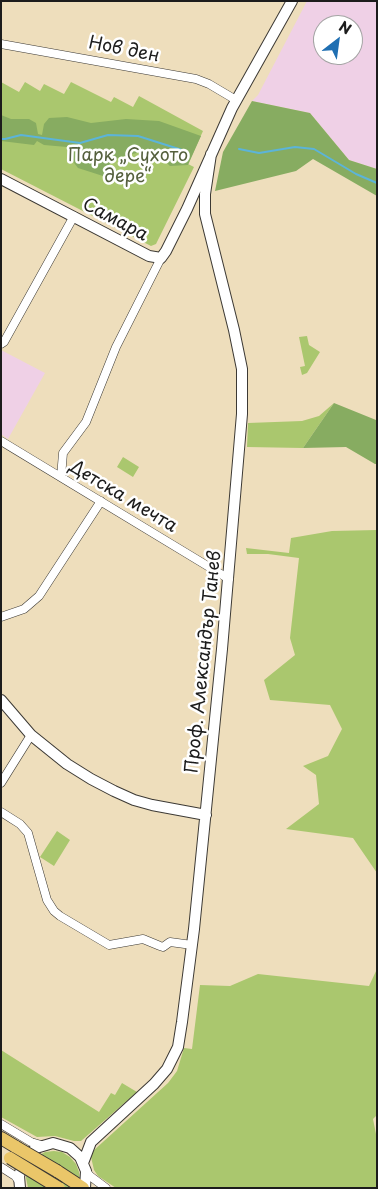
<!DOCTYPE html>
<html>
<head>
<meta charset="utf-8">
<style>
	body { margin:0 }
	#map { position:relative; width:378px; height:1189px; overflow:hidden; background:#eedebc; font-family:"Playpen Sans",sans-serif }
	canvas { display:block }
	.frame { position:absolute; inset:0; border:2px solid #1c1c1c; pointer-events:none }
	.north { position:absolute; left:313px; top:15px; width:50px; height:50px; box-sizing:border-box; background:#fff; border:1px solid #a4a4a4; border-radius:50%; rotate:30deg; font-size:14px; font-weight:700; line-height:20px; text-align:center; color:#1c1c1c }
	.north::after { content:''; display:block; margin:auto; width:18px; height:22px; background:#1f6fb2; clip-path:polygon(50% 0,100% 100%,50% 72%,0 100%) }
</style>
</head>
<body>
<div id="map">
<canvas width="378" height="1189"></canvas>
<div class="frame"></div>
<div class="north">N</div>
</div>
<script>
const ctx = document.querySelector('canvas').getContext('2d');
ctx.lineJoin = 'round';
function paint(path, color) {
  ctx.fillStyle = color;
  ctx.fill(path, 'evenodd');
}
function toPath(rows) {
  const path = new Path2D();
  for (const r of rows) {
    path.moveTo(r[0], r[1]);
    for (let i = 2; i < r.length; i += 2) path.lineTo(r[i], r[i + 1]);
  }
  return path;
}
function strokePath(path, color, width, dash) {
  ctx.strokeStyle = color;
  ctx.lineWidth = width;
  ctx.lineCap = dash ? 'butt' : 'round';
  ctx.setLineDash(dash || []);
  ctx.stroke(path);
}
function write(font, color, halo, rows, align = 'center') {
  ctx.font = font + ' "Playpen Sans",sans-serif';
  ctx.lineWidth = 5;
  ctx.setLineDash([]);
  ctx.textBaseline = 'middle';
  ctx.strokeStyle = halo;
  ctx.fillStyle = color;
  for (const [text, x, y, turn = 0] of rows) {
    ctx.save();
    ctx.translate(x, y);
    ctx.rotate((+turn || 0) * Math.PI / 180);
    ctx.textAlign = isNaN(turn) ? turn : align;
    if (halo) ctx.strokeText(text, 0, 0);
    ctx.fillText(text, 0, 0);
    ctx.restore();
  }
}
paint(toPath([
	[307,1,377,1,377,169,349,160,310,113,252,101,258,95],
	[323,25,353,25,353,55,323,55],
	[1,350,45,373,8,439,1,434]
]), '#efd0e6');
paint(toPath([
	[1,82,19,92,25,82,40,91,44,84,64,94,71,82,111,102,114,97,133,107,139,96,203,131,188,164,194,167,156,244,151,246,1,169],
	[307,336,309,345,320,352,307,373,302,375,300,367,305,366,299,337],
	[334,403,303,448,247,447,248,423,302,421,319,416],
	[123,457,139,467,133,477,117,467],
	[377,530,377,873,353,838,286,829,319,804,316,775,303,766,328,756,342,729,330,705,270,700,264,680,295,655,290,638,299,558,268,554,247,554,246,548,289,553,291,538,332,531],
	[57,831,70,840,54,866,40,857],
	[377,969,377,1115,373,1119,377,1139,377,1188,116,1188,98,1176,94,1170,91,1157,93,1151,168,1083,177,1071,184,1048,192,1049,200,985,230,986,258,974,369,986],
	[1,1050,99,1112,111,1093,115,1095,122,1083,137,1092,81,1141,74,1141,55,1136,37,1137,1,1117],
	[54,1151,62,1152,70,1157,76,1164,79,1172,80,1181,78,1188,28,1188,26,1178,27,1169,31,1162,38,1156,45,1152]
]), '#aac76e');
paint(toPath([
	[252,101,310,113,349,160,377,169,377,196,313,159,296,171,215,191,223,152],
	[1,115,11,119,29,119,36,123,38,134,42,135,44,124,49,118,67,117,91,123,126,119,159,121,201,136,188,165,170,166,165,161,153,154,140,152,118,158,111,163,103,176,78,168,71,159,67,147,44,145,37,141,34,145,1,141],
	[334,403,376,420,377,419,377,464,375,464,346,447,303,448]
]), '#87ac61');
strokePath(toPath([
	[1,139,5,139,21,135,80,143,108,135,138,136,182,150],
	[239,149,259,153,295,147,314,149,356,174,377,183]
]), '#5cb4d9', 2);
const minor = toPath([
	[1,44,196,79,209,84,236,100],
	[1,344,4,342,74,216],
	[1,441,229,579],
	[61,477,63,453,86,422,116,347,161,258],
	[1,617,24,609,39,596,101,501],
	[1,783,31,735],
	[1,812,20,824,28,833,47,900,54,911,60,916,109,945,143,939,160,946,163,947,170,942,192,945],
	[1,1124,31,1142,41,1145],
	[1,1167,15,1176,19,1181],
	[86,1171,90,1176,106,1188]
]);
const tertiary = toPath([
	[1,179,149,256,161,258,166,251,187,209,232,108,292,1],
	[1,700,31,735,67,764,91,779,114,791,134,800,152,805,206,815],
	[83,1163,91,1142,154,1084,167,1069,178,1047,182,1022,194,929,222,649,242,414,242,369,234,330,205,214,205,194,211,154],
	[20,1188,19,1176,24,1159,36,1148,53,1143,70,1148,80,1157,86,1171,85,1188]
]);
const trunk = toPath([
	[1,1138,16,1147],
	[57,1171,83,1188]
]);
strokePath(minor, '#3c3934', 9);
strokePath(tertiary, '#3c3934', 12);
strokePath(trunk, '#3c3934', 14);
strokePath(minor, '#fff', 8);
strokePath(tertiary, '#fff', 10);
strokePath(trunk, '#eac669', 12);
const trunkBridge = toPath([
	[16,1147,57,1171],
	[10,1158,59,1188]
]);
strokePath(trunkBridge, '#3c3934', 14, []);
strokePath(trunkBridge, '#eac669', 12);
write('18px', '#1c1c1c', '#fff', [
	["Нов ден",124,50,11],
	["Самара",115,220,28],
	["Детска мечта",123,497,31],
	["Проф. Александър Танев",204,662,-84]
]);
write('18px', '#55603d', '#fff', [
	["Парк „Сухото",128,156],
	["дере“",128,177]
]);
</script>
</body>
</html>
